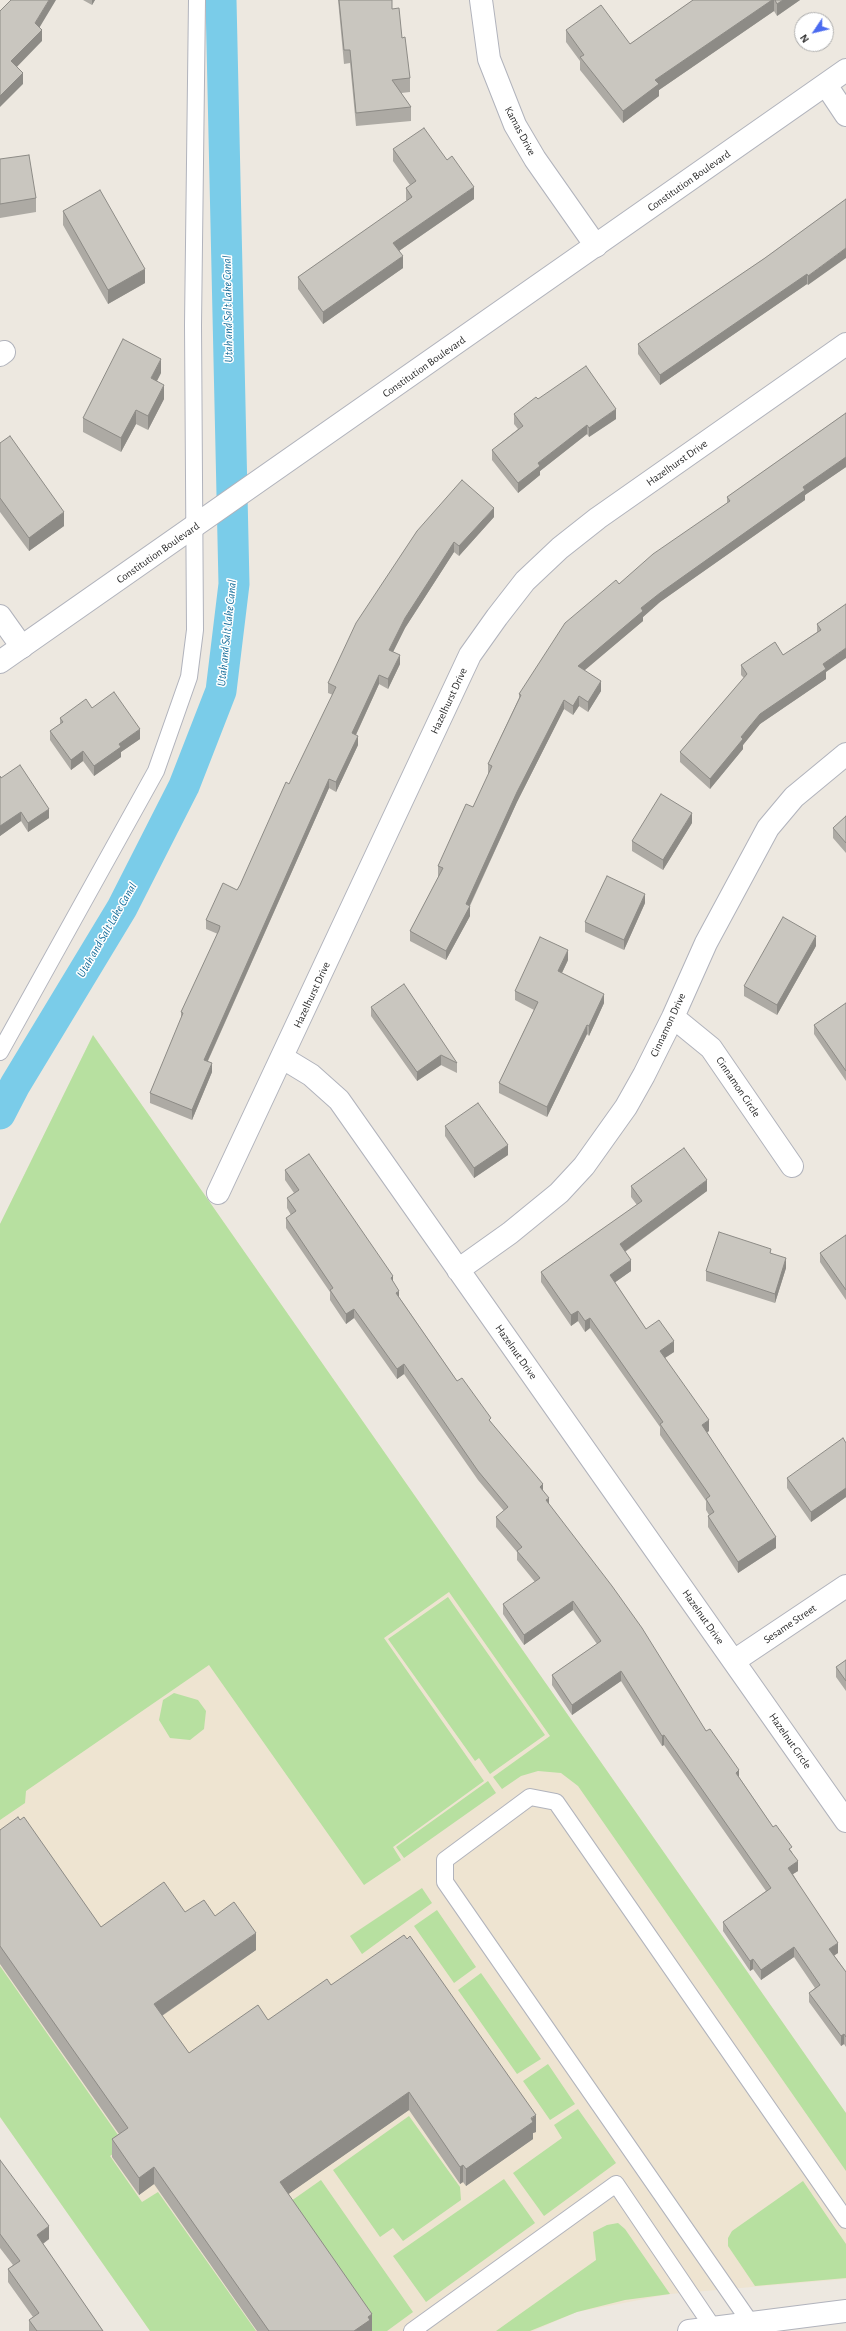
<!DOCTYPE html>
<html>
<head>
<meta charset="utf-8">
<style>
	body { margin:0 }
	#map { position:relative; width:846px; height:2331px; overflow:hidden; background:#ede8e0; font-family:"Alegreya Sans",sans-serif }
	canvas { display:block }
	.north { position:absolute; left:794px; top:12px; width:40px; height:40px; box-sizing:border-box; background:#fff; border:1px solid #ababab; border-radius:50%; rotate:235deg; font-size:11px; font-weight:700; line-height:16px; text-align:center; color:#2d2d2d }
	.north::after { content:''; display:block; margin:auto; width:14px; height:18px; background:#4b6bf0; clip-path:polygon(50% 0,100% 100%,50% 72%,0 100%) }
</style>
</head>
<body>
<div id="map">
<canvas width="846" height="2331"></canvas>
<div class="north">N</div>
</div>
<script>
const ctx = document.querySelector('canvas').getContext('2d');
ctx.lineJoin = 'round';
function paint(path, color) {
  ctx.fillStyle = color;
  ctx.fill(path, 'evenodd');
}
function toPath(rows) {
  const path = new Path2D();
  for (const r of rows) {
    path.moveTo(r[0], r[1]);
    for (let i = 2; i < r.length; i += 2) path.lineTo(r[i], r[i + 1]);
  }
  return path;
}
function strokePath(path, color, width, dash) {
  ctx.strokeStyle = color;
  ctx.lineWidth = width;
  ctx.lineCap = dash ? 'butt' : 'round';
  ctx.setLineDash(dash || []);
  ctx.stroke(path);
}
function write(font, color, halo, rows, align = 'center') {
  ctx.font = font + ' "Alegreya Sans",sans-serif';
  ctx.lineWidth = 3;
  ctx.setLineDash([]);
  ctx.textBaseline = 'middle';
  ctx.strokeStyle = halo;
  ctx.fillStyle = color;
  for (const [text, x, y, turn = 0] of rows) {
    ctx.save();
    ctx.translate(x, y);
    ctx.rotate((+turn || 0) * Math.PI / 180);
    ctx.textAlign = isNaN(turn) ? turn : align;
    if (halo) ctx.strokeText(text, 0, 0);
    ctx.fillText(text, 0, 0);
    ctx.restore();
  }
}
paint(toPath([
	[93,1035,846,2113,846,2279,670,2294,577,2312,533,2331,150,2331,0,2117,0,1224]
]), '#eee4d1');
paint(toPath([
	[93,1035,846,2113,846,2171,578,1786,561,1773,538,1771,521,1776,502,1789,493,1777,550,1736,449,1592,384,1638,484,1781,393,1847,401,1860,364,1885,209,1665,26,1791,25,1803,0,1820,0,1224],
	[448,1597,545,1735,490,1774,479,1758,475,1761,388,1639],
	[174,1693,198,1700,206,1711,204,1729,190,1740,170,1738,159,1720,163,1700],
	[488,1781,496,1793,404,1858,396,1847],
	[422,1888,432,1903,362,1954,350,1936],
	[437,1910,476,1967,454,1983,414,1926],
	[0,1966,125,2145,110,2156,142,2202,158,2192,256,2331,150,2331,0,2117],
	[481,1973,541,2059,517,2074,458,1990],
	[548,2064,575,2104,550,2120,523,2081],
	[578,2109,616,2163,544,2216,513,2173,562,2138,554,2125],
	[409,2116,460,2187,461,2200,403,2241,393,2228,380,2237,333,2170],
	[504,2179,535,2223,426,2302,393,2256],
	[321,2180,413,2312,387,2331,372,2331,284,2206],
	[803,2181,846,2244,846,2278,755,2286,728,2246,728,2238,732,2231],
	[618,2223,625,2229,670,2294,625,2300,577,2312,530,2331,496,2331,596,2260,593,2232,607,2225]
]), '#b7e0a0');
strokePath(toPath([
	[0,1114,15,1085,122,908,184,786,221,691,234,584,221,0]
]), '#7acce9', 31);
const service = toPath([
	[0,1052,156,771,189,677,195,630,193,325,197,0],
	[750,2322,445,1882,445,1860,530,1797,556,1802,846,2220],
	[412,2331,616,2184,712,2326]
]);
const minor = toPath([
	[481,0,489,59,515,125,535,159,596,246],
	[826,85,846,115],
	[0,355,4,352],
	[0,616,22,647],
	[673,1017,711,1048,792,1166],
	[283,1058,311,1075,339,1100,846,1821],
	[218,1193,470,655,497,617,525,581,560,548,598,518,846,344],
	[458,1270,510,1233,559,1193,584,1166,626,1107,644,1075,673,1017,706,943,768,828,794,797,846,754],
	[734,1661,846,1586],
	[689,2331,846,2311]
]);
const secondary = toPath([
	[0,662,846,70]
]);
strokePath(service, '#b1b3bc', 18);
strokePath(minor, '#b1b3bc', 24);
strokePath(secondary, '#b1b3bc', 24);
strokePath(service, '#fff', 16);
strokePath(minor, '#fff', 22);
strokePath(secondary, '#fff', 22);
paint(toPath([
	[83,0,95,0,92,5],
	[338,0,392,0,392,9,402,38,410,78,410,92,401,93,411,107,411,121,356,126,350,63,344,64],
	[693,0,800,0,777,16,774,11,659,90,659,96,623,123,580,70,580,61,566,42,566,30,630,44],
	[393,149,474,199,399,251,403,268,323,324,298,289,298,277,407,201,406,200,406,188,410,185,393,161],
	[0,159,36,198,36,212,0,218],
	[846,199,808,285,807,284,660,385,638,354,638,344,765,258],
	[63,211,145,283,108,304,63,225],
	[161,373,157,381,164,399,148,430,136,424,121,452,83,432,83,418],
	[538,399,616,419,589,437,587,434,540,471,540,475,518,493,492,460,492,450,518,429,514,424,514,414],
	[846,413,846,467,805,495,805,500,660,602,643,617,643,621,584,670,601,691,588,712,579,706,573,715,564,709,517,802,470,906,470,916,446,960,410,941,410,931,439,876,438,876,438,866,473,807,489,774,488,773,488,764,519,698,519,694,619,584,727,503,727,497],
	[0,443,64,526,29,551,0,512],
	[494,517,459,556,454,552,405,628,393,652,400,664,388,689,379,684,356,735,358,745,336,792,329,788,208,1061,212,1072,192,1120,150,1103,150,1093,181,1019,181,1012,218,934,206,929,206,920,237,890,240,885,333,695,328,693,328,683,417,531],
	[846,604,826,672,826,679,760,724,743,745,743,749,710,789,680,762,680,752,744,678,741,675,741,665,783,655,817,632,817,624],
	[92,708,140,739,121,752,121,757,94,776,83,761,71,770,50,740,50,731,60,724,60,718],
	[0,776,1,778,49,818,28,832,21,821,0,836],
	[846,816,846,853,833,838,833,828],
	[692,823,663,870,632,851,632,841],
	[645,903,624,950,585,932,585,922],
	[816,946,777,1015,744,996,744,986],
	[568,960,562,973,604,1003,589,1036,587,1034,547,1117,499,1093,499,1083,534,1010,515,1000,515,991],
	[846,1003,846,1081,814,1034,814,1025],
	[371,1007,457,1063,457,1073,441,1065,417,1081,371,1016],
	[445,1126,508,1155,474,1178,445,1136],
	[285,1170,393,1282,399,1297,457,1381,491,1422,543,1490,549,1504,706,1731,739,1777,773,1827,792,1852,798,1871,793,1874,838,1953,834,1955,846,1972,846,2047,844,2044,841,2046,809,2002,809,1993,815,1988,794,1957,761,1980,753,1969,750,1971,723,1931,723,1922,766,1891,664,1745,662,1746,621,1681,572,1715,552,1685,552,1675,597,1644,573,1610,524,1645,503,1614,503,1604,535,1582,517,1560,517,1552,496,1527,496,1517,504,1511,478,1480,404,1374,397,1379,354,1318,346,1324,330,1300,330,1292,286,1228,286,1218,291,1215,287,1208,287,1198,294,1193,285,1180],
	[631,1186,707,1191,625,1252,631,1271,615,1282,646,1329,674,1352,665,1358,709,1431,707,1432,776,1548,738,1573,708,1527,708,1516,709,1515,706,1510,706,1501,660,1435,660,1427,590,1328,585,1332,578,1321,571,1326,541,1282,541,1272,637,1205,631,1197],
	[846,1235,846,1300,820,1262,820,1253],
	[786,1268,775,1303,706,1281,706,1271],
	[846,1443,846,1497,811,1522,787,1488,787,1478],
	[846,1660,846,1691,836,1677,836,1667],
	[0,1830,101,1927,185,1912,215,1916,256,1950,162,2016,189,2053,268,2020,331,1985,536,2132,533,2133,533,2139,466,2186,463,2182,460,2184,409,2110,288,2194,372,2331,257,2331,154,2184,139,2195,112,2157,112,2139,119,2134,0,1964],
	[0,2160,49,2239,43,2244,103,2331,29,2331,29,2320,33,2317,8,2282,8,2269,13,2265,0,2248]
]), '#adaaa4');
paint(toPath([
	[49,0,56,0,35,35,35,23],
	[92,0,95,0,92,5],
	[772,0,774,0,774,11,659,90,659,96,623,123,623,111,655,80],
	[783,0,800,0,777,16,777,4],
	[42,30,42,41,11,73,11,61],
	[23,73,23,84,0,107,0,96],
	[474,187,474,199,393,255,393,243],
	[846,248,846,258,808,285,808,276],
	[403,256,403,268,323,324,323,312],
	[145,269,145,283,108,304,108,290],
	[807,274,807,284,660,385,660,375],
	[161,359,161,373,151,392,151,378],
	[164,385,164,399,148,430,148,416],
	[616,409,616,419,589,437,589,428],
	[136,410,136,424,121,452,121,438],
	[587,425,587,434,540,471,540,475,518,493,518,483,538,463],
	[846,457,846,467,805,495,805,500,660,602,643,617,643,621,578,676,578,666,641,608,660,593,803,487],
	[494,508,494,517,459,556,459,546],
	[64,512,64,526,29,551,29,538],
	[454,542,454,552,405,628,389,660,389,650,405,618],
	[846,648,846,658,826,672,826,679,760,724,743,745,743,749,710,789,710,779,741,737,760,714,823,664],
	[400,655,400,664,388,689,388,679],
	[379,675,379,684,352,743,352,733],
	[601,681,601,691,588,712,588,702],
	[579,696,579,706,573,715,573,706],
	[564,700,564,709,517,802,467,911,470,906,470,916,446,960,446,951,466,904,517,792],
	[140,729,140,739,121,752,121,757,94,776,94,766,119,744],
	[358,736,358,745,336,792,336,782],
	[83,751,83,761,71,770,71,760],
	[329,779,329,788,204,1069,204,1060],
	[49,809,49,818,28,832,28,823],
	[21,812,21,821,0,836,0,826],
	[692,813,692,823,663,870,663,860],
	[645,894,645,903,624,950,624,940],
	[816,936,816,946,777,1015,777,1005],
	[568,950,568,960,558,981,558,971],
	[604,994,604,1003,589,1036,589,1026],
	[587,1025,587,1034,547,1117,547,1107],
	[441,1055,441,1065,417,1081,417,1072],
	[212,1063,212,1072,192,1120,192,1110],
	[508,1145,508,1155,474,1178,474,1168],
	[707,1180,707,1191,620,1255,620,1244],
	[786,1258,786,1268,775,1303,775,1294],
	[631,1260,631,1271,610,1286,610,1275],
	[393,1276,393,1286,391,1278],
	[399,1291,399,1300,396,1293],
	[354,1309,354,1318,346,1324,346,1314],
	[578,1311,578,1321,571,1326,571,1315],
	[590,1318,590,1328,585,1332,585,1321],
	[674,1341,674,1352,660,1361,660,1351],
	[404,1364,404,1374,397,1379,397,1369],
	[709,1420,709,1431,702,1436,702,1425],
	[543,1484,543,1494,540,1487],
	[846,1488,846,1497,811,1522,811,1512],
	[549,1498,549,1508,546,1500],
	[776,1537,776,1548,738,1573,738,1562],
	[573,1601,573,1610,524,1645,524,1635],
	[621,1671,621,1681,572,1715,572,1705],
	[664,1735,664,1745,662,1746,662,1736],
	[739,1770,739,1780,736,1773],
	[798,1861,798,1871,788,1877,788,1868],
	[256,1933,256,1950,154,2021,154,2004],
	[838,1943,838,1953,829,1959,829,1949],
	[794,1947,794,1957,761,1980,761,1970],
	[753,1959,753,1969,750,1971,750,1961],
	[844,2034,844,2044,841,2046,841,2036],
	[409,2092,409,2110,280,2200,280,2182],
	[536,2115,536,2132,533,2133,533,2139,466,2186,466,2169],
	[463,2165,463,2182,460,2184,460,2167],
	[154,2167,154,2184,139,2195,139,2178],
	[49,2226,49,2239,37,2248,37,2235],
	[372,2314,372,2331,354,2331,368,2317]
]), '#8d8b86');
const building = toPath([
	[11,0,49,0,35,23,42,30,11,61,23,73,0,96,0,11,11,0],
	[339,0,392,0,392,9,399,8,402,38,405,37,410,78,392,80,411,107,356,113,350,50,344,50,339,0],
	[693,0,772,0,655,80,659,84,623,111,580,57,584,55,566,30,601,5,630,44,693,0],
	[775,0,783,0,777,4,775,0],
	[424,128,447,160,452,156,474,187,393,243,403,256,323,312,298,277,412,197,406,188,416,181,393,149,424,128],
	[29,155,36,198,0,204,0,159,29,155],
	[100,190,145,269,108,290,63,211,100,190],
	[846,199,846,248,808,276,807,274,660,375,638,344,765,258,846,199],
	[123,339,161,359,151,378,164,385,148,416,136,410,121,438,83,418,123,339],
	[586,366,616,409,589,428,587,425,538,463,540,466,518,483,492,450,523,426,514,414,536,397,538,399,586,366],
	[846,413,846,457,803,487,805,490,660,593,641,608,643,611,578,666,601,681,588,702,579,696,573,706,564,700,517,792,466,904,470,906,446,951,410,931,443,868,438,866,466,804,473,807,492,766,488,764,521,695,519,694,565,623,616,580,619,584,653,554,730,501,727,497,846,413],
	[10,436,64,512,29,538,0,498,0,443,10,436],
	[462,480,494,508,459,546,454,542,405,618,389,650,400,655,388,679,379,675,352,733,358,736,336,782,329,779,204,1060,212,1063,192,1110,150,1093,183,1013,181,1012,219,930,220,926,206,920,223,883,237,890,240,885,286,782,289,784,336,687,328,683,356,623,417,531,462,480],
	[846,604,846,648,823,664,826,669,760,714,741,737,743,739,710,779,680,752,747,674,741,665,775,642,783,655,821,630,817,624,846,604],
	[114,692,140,729,119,744,121,747,94,766,83,751,71,760,50,731,63,722,60,718,86,699,92,708,114,692],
	[20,765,49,809,28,823,21,812,0,826,0,776,1,778,20,765],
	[661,794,692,813,663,860,632,841,661,794],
	[846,816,846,843,833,828,846,816],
	[607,876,645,894,624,940,585,922,607,876],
	[783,917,816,936,777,1005,744,986,783,917],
	[540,937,568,950,558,971,604,994,589,1026,587,1025,547,1107,499,1083,538,1002,515,991,540,937],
	[404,984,457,1063,441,1055,417,1072,371,1007,404,984],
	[846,1003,846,1071,814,1025,846,1003],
	[478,1103,508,1145,474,1168,445,1126,478,1103],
	[684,1148,707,1180,620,1244,631,1260,610,1275,646,1329,659,1320,674,1341,660,1351,709,1420,702,1425,776,1537,738,1562,708,1516,714,1512,706,1499,710,1496,660,1424,663,1422,590,1318,585,1321,578,1311,571,1315,541,1272,642,1201,631,1186,684,1148],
	[309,1154,393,1276,391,1278,399,1291,396,1293,457,1381,462,1378,491,1418,489,1420,543,1484,540,1487,549,1498,546,1500,612,1586,642,1628,706,1731,710,1729,739,1770,736,1773,773,1827,776,1825,792,1847,789,1849,798,1861,788,1868,838,1943,829,1949,846,1972,846,2037,844,2034,841,2036,809,1993,820,1985,794,1947,761,1970,753,1959,750,1961,723,1922,771,1888,664,1735,662,1736,621,1671,572,1705,552,1675,601,1641,573,1601,524,1635,503,1604,540,1578,517,1551,522,1547,496,1517,508,1507,478,1471,404,1364,397,1369,354,1309,346,1314,330,1290,333,1288,286,1218,296,1211,287,1198,299,1190,285,1170,309,1154],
	[719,1232,771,1249,770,1253,786,1258,775,1294,706,1271,719,1232],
	[846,1235,846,1290,820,1253,846,1235],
	[843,1438,846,1443,846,1488,811,1512,787,1478,843,1438],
	[846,1660,846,1681,836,1667,846,1660],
	[18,1817,20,1820,24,1817,101,1927,164,1882,185,1912,204,1900,215,1916,234,1902,256,1933,154,2004,189,2053,258,2005,268,2020,327,1979,331,1985,404,1935,407,1939,410,1936,536,2115,531,2118,533,2122,466,2169,463,2165,460,2167,409,2092,280,2182,372,2314,368,2317,370,2320,354,2331,269,2331,154,2167,139,2178,112,2139,128,2128,0,1946,0,1830,18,1817],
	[0,2160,49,2226,37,2235,103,2331,37,2331,29,2320,39,2313,8,2269,20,2261,0,2234,0,2160]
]);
paint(building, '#c9c6bf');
strokePath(building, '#8d8b86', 1);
write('11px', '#2d2d2d', '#fff', [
	["Kamas Drive",520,131,62],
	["Constitution Boulevard",689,181,-35],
	["Constitution Boulevard",424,367,-35],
	["Hazelhurst Drive",677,463,-35],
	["Constitution Boulevard",158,553,-35],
	["Hazelhurst Drive",449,701,-65],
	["Hazelhurst Drive",312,995,-65],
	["Cinnamon Drive",668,1025,-65],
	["Cinnamon Circle",738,1087,56],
	["Hazelnut Drive",516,1352,55],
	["Hazelnut Drive",703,1617,55],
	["Sesame Street",790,1624,-34],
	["Hazelnut Circle",790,1741,55]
]);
write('italic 12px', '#156d99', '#fff', [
	["Utah and Salt Lake Canal",228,309,-91],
	["Utah and Salt Lake Canal",227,633,-84],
	["Utah and Salt Lake Canal",107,930,-60]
]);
</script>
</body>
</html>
